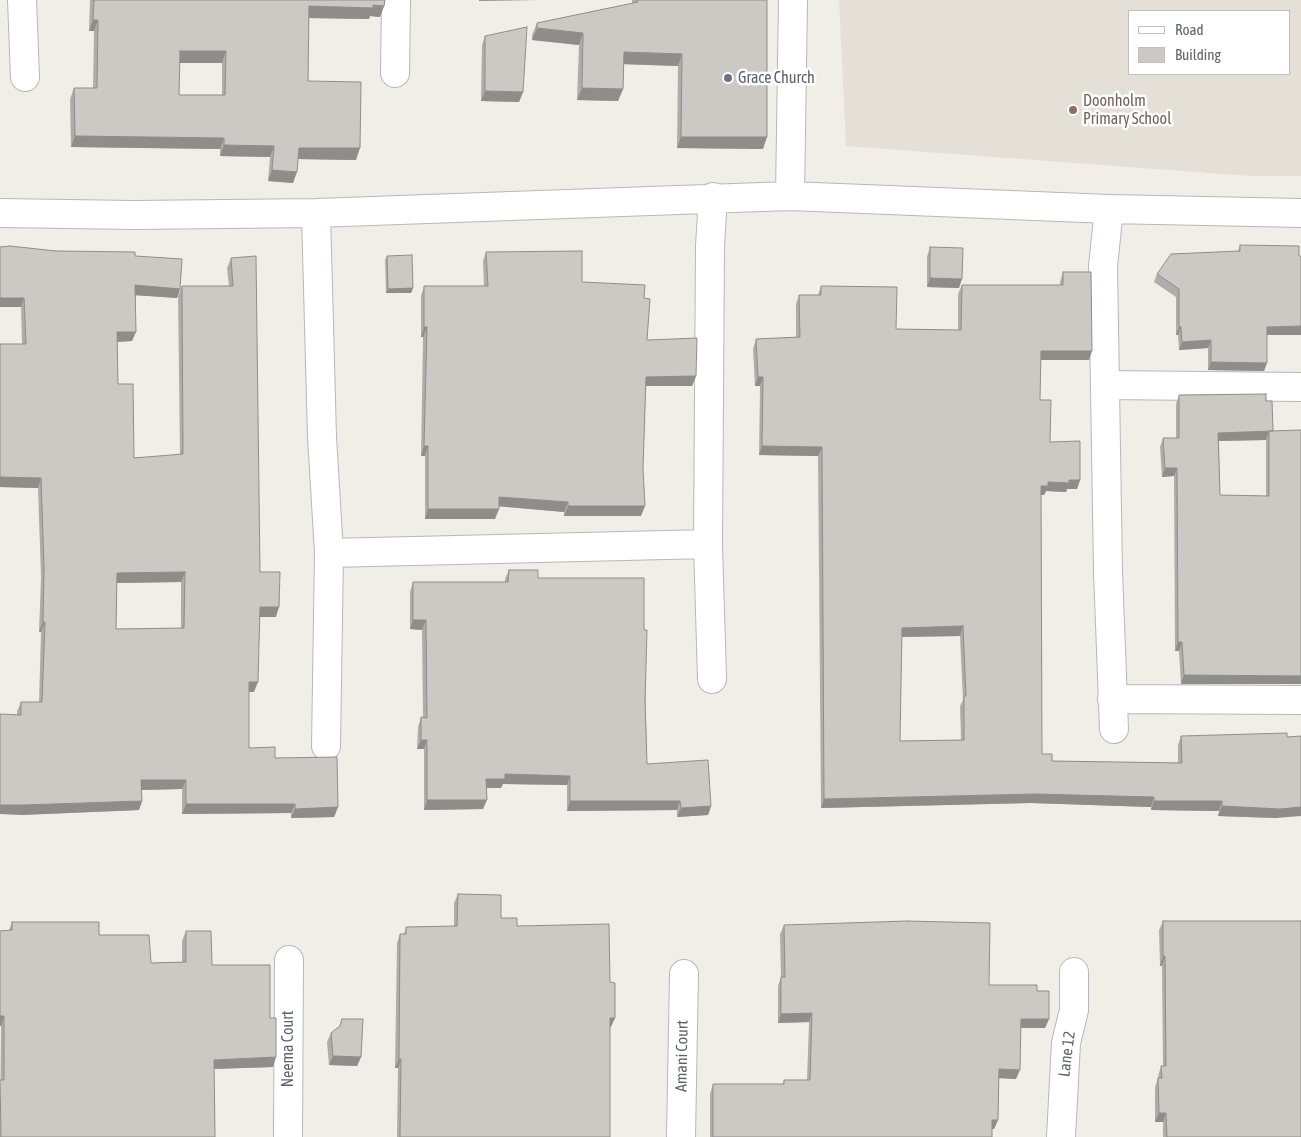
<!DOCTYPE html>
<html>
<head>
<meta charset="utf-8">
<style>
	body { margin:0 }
	#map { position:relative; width:1301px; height:1137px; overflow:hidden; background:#f1eee8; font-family:"Asap Condensed",sans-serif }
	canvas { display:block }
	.legend { position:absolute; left:1128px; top:10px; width:162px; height:65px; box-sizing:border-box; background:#fff; border:1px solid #bfc1c3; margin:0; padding:6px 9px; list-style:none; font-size:15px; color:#5f6468 }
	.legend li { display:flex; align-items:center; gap:10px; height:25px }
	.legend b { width:25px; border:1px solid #bfc1c3 }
</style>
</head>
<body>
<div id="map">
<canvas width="1301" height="1137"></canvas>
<ul class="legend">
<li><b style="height:6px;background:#fff"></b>Road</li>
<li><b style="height:14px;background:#ccc9c4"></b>Building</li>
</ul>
</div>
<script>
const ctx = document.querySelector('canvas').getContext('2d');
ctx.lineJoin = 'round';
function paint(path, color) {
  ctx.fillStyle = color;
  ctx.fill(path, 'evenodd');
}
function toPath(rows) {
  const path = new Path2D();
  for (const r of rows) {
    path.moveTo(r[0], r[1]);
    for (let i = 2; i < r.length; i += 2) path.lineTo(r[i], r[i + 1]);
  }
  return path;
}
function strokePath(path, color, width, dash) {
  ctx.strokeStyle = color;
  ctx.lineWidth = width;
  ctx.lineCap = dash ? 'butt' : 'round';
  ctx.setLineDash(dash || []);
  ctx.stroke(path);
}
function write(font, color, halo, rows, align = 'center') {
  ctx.font = font + ' "Asap Condensed",sans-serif';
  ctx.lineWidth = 5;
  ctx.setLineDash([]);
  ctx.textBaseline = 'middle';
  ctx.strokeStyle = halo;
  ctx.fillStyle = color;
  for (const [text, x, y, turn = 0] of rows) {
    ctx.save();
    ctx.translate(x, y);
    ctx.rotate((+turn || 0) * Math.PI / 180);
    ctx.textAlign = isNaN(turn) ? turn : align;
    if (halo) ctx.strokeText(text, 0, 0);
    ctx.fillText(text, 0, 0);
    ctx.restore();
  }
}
paint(toPath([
	[839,0,1301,0,1301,176,1250,176,846,146],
	[1130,11,1290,11,1290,74,1130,74]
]), '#e4e0d8');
const minor = toPath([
	[22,0,25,77],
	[395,73,396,0],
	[790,196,793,0],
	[1109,209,1103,266,1108,571,1114,729],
	[0,213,134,215,316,213,790,196,1109,209,1301,213],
	[316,213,322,437,329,553,326,746],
	[1106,385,1301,387],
	[329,553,708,544],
	[712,679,708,544,710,246,713,197],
	[1112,699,1301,700],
	[288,1137,289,960],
	[681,1137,684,974],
	[1061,1137,1066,1043,1074,1010,1074,972]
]);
strokePath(minor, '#b5b8bc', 30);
strokePath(minor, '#fff', 28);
paint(toPath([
	[90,0,385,0,384,6,380,17,370,16,369,19,309,18,308,81,356,160,298,159,293,183,268,181,270,157,220,156,220,149,71,147,70,99,74,88,93,88,94,31,89,31],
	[180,63,222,63,222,95,179,95],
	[632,0,767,0,763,149,677,148,678,66,623,64,623,89,618,101,577,100,579,45,532,40,532,35,537,23,632,4],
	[485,36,523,92,519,102,481,101,482,45],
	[1240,245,1267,335,1264,371,1208,370,1208,348,1179,350,1178,335,1176,335,1176,297,1154,282,1157,274,1238,251],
	[0,247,135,256,180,289,177,298,136,295,132,341,117,342,118,384,134,458,180,455,178,296,182,286,229,286,227,268,231,258,260,572,276,617,259,617,254,692,249,692,249,748,275,758,338,807,334,817,291,818,291,813,182,814,182,789,142,790,142,801,139,810,21,815,17,711,21,702,39,702,41,632,39,632,41,577,38,488,0,487,0,344,22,344,21,307,0,307],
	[181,582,181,628,116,629,117,583],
	[930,247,959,288,927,287,927,257],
	[486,252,582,282,644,298,647,340,696,376,692,386,646,386,641,516,564,516,564,512,499,506,495,519,425,519,425,456,421,456,423,337,421,337,421,296,424,286,484,286,483,261],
	[387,256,413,288,411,293,386,293,385,260],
	[1063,272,1089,360,1040,360,1040,400,1050,442,1080,480,1077,489,1067,489,1066,492,1046,491,1044,495,1041,495,1042,754,1052,761,1178,763,1178,745,1181,736,1276,818,1218,816,1219,811,1151,810,1151,807,1031,803,821,808,818,456,759,455,760,386,755,386,753,349,756,339,796,337,796,304,799,295,818,295,821,286,896,329,958,330,958,294,962,285,1060,285,1060,282],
	[960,636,963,700,960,706,961,740,900,741,901,637],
	[1179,395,1266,401,1273,431,1301,430,1301,684,1181,684,1179,651,1175,651,1174,476,1162,477,1160,447,1163,438,1176,438,1176,404],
	[1266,440,1266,496,1220,495,1219,441],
	[509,570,538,578,644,630,647,764,711,806,708,815,677,817,677,810,567,811,567,785,503,784,501,788,486,788,483,809,424,810,424,749,417,749,418,727,421,717,423,717,422,630,410,629,410,592,413,582,505,582,505,579],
	[458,894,501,918,517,926,611,1027,610,1027,610,1137,397,1137,398,1068,395,1068,397,943,400,934,404,934,406,927,454,926,454,903],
	[1163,921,1301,1137,1163,1137,1163,1122,1155,1122,1155,1088,1161,1066,1163,1066,1162,966,1160,966,1159,930],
	[12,922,99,935,151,963,182,962,182,941,186,931,212,965,270,1018,273,1067,214,1069,215,1137,0,1137,1,1026,0,1026,0,931,9,930],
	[784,925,989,985,1037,991,1049,1019,1045,1028,1021,1028,1016,1079,999,1078,998,1120,994,1129,992,1129,992,1137,710,1137,710,1094,713,1084,783,1084,784,1080,807,1080,809,1022,778,1023,778,986,781,977,780,934],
	[342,1019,361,1057,357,1066,329,1065,327,1042,331,1033,339,1027]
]), '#afada9');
paint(toPath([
	[479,0,538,0,479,1],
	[373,5,384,6,380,17,370,16,369,19,305,18,309,6],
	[93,20,98,20,94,31,89,31],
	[537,28,583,33,579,45,532,40],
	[180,51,226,51,222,63,176,63],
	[624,52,682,54,678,66,619,64],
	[582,88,623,89,618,101,577,100],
	[485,91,523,92,519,102,481,101],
	[75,136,224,138,220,149,71,147],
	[681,137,767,137,763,149,677,148],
	[224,145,274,146,270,157,220,156],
	[299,148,360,148,356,160,295,159],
	[272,170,297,172,293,183,268,181],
	[930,278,962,279,959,288,927,287],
	[135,285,180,289,177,298,132,295],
	[413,288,411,293,386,293,388,289],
	[0,298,24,298,21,307,0,307],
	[1301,326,1301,335,1264,335,1267,327],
	[424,327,427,327,423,337,421,337],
	[1179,327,1181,327,1178,335,1176,335],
	[117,332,136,332,132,341,113,342],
	[1211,340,1208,348,1179,350,1182,342],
	[1041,351,1092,351,1089,360,1037,360],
	[1211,362,1267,363,1264,371,1208,370],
	[696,376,692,386,643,386,646,377],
	[758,377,763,377,760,386,755,386],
	[1269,431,1266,440,1215,441,1218,433,1273,431],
	[424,446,428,446,425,456,421,456],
	[762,446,822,447,818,456,759,455],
	[1165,468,1177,468,1174,476,1162,477],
	[0,477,41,478,38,488,0,487],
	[1069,480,1080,480,1077,489,1067,489,1066,492,1046,491,1044,495,1038,495,1041,486,1048,482],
	[499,497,568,502,564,512,495,506],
	[568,506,645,506,641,516,564,516],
	[428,509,499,509,495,519,425,519],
	[185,572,181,582,114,583,117,573],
	[260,607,279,607,276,617,256,617],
	[413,620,426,620,422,630,410,629],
	[43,622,45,622,41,632,39,632],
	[963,626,960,636,898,637,902,628],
	[1178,642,1182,642,1179,651,1175,651],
	[1184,675,1301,676,1301,684,1181,684],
	[249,682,258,682,254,692,245,692],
	[421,740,427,740,424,749,417,749],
	[505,774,570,776,567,785,503,784,501,788,483,788,486,779],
	[141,780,186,780,182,789,138,790],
	[1035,794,1154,797,1151,807,1031,803,821,808,824,799],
	[427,800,487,800,483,809,424,810],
	[142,801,139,810,21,815,0,814,0,805],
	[570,801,680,801,677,810,567,811],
	[1154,801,1222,801,1219,811,1151,810],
	[186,804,295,804,291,813,182,814],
	[711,806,708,815,677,817,681,808],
	[1222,806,1301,807,1301,816,1276,818,1218,816],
	[338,807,334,817,291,818,295,809],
	[1163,956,1165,956,1162,966,1160,966],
	[812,1013,809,1022,778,1023,781,1014],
	[0,1016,4,1016,1,1026,0,1026],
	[610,1018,615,1018,611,1027,606,1027],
	[1021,1019,1049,1019,1045,1028,1018,1028],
	[333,1056,361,1057,357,1066,329,1065],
	[276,1057,273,1067,211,1069,214,1060],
	[399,1059,401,1059,398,1068,395,1068],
	[999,1069,1020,1070,1016,1079,996,1078],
	[1159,1113,1166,1113,1163,1122,1155,1122],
	[992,1120,998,1120,994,1129,989,1129]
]), '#8f8d89');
const building = toPath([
	[94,0,385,0,384,6,373,5,373,8,309,6,308,81,361,82,360,148,299,148,297,172,272,170,274,146,224,145,224,138,75,136,74,88,97,88,98,20,93,20,94,0],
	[180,51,226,51,225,95,179,95,180,51],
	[637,0,767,0,767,137,681,137,682,54,624,52,623,89,582,88,583,33,537,28,537,23,638,2,637,0],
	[527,27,523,92,485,91,485,36,527,27],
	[1240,245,1299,246,1299,256,1301,256,1301,326,1267,327,1267,363,1211,362,1211,340,1182,342,1181,327,1179,327,1179,289,1157,274,1171,254,1240,251,1240,245],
	[10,246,56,251,135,252,135,256,182,259,180,289,135,285,136,332,117,332,118,384,133,384,134,458,183,454,182,286,233,286,231,258,256,256,260,572,280,572,279,607,260,607,258,682,249,682,249,748,275,747,275,758,337,757,338,807,295,809,295,804,186,804,186,780,141,780,142,801,24,805,0,805,0,714,21,715,21,702,42,702,45,622,43,622,44,567,41,478,0,477,0,344,26,344,24,298,0,298,0,247,10,246],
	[185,572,184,628,116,629,117,573,185,572],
	[930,247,963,248,962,279,930,278,930,247],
	[582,251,582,282,645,285,644,298,650,299,647,340,697,338,696,376,646,377,643,469,645,506,568,506,568,502,499,497,499,509,428,509,428,446,424,446,427,327,424,327,424,286,488,286,486,252,582,251],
	[412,255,413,288,388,289,387,256,412,255],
	[1063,272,1091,272,1092,351,1041,351,1040,400,1051,400,1050,442,1080,441,1080,480,1069,480,1069,483,1048,482,1048,486,1041,486,1042,754,1052,754,1052,761,1182,763,1181,736,1287,733,1287,737,1301,736,1301,807,1280,809,1222,806,1222,801,1154,801,1154,797,1035,794,824,799,822,447,762,446,763,377,758,377,756,339,800,337,799,295,821,295,821,286,897,287,896,329,961,330,962,285,1063,285,1063,272],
	[963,626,966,696,964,696,964,740,900,741,902,628,963,626],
	[1266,394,1266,401,1272,401,1273,431,1218,433,1220,495,1269,496,1269,431,1301,430,1301,676,1184,675,1182,642,1178,642,1177,468,1165,468,1163,438,1179,438,1179,395,1266,394],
	[509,570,538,570,538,578,644,578,644,630,647,630,645,700,647,764,708,760,711,806,681,808,680,801,570,801,570,776,505,774,505,779,486,779,487,800,427,800,427,740,421,740,421,717,427,718,426,620,413,620,413,582,508,582,509,570],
	[458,894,501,895,501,918,517,918,517,926,609,924,610,982,615,983,615,1018,610,1018,610,1137,400,1137,401,1059,399,1059,400,934,406,934,406,927,457,926,458,894],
	[907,921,990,923,989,985,1037,985,1037,991,1049,991,1049,1019,1021,1019,1020,1070,999,1069,998,1120,992,1120,992,1137,713,1137,713,1084,784,1084,784,1080,810,1080,812,1013,781,1014,781,977,785,977,784,925,907,921],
	[1163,921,1301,921,1301,1137,1167,1137,1166,1113,1159,1113,1158,1078,1162,1078,1161,1066,1166,1066,1165,956,1163,956,1163,921],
	[12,922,99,922,99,935,149,935,151,963,186,962,186,931,211,931,212,965,270,965,270,1018,276,1018,276,1057,214,1060,215,1137,1,1137,0,1080,4,1080,4,1016,0,1016,0,931,12,930,12,922],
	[342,1019,363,1019,361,1057,333,1056,331,1033,340,1026,342,1019]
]);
paint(building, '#ccc9c4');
strokePath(building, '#8f8d89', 1);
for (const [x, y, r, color] of [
	[728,78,5,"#6b7280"],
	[1073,110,5,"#8d6e63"]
]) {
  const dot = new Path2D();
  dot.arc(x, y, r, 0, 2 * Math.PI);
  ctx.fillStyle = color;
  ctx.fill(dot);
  strokePath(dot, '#fff', 2);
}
write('16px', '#5b616d', '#fff', [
	["Grace Church",738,78]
], 'left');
write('16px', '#785e54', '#fff', [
	["Doonholm",1083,101],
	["Primary School",1083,119]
], 'left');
write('16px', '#5f6468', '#fff', [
	["Neema Court",288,1049,-90],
	["Lane 12",1067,1054,-83],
	["Amani Court",682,1056,-89]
]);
</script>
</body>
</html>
